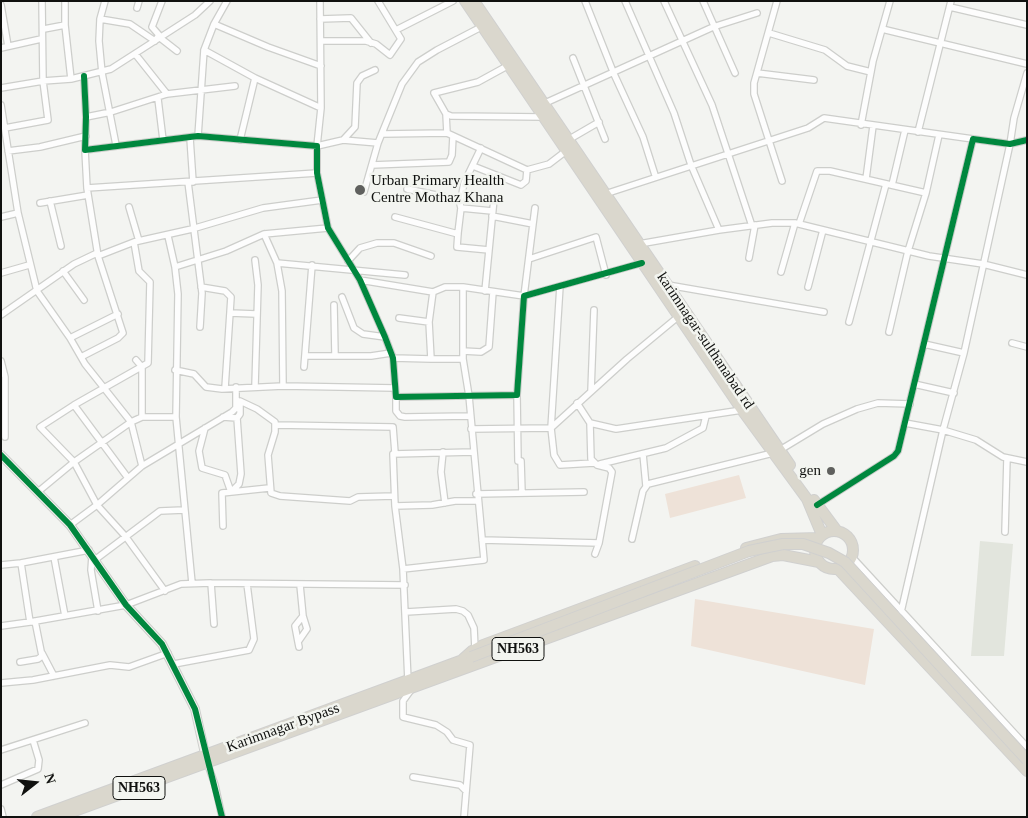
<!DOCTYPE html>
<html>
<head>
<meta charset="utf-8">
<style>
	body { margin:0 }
	#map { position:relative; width:1028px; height:818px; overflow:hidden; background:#f3f4f1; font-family:Georgia,serif }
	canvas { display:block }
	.frame { position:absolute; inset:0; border:2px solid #10110f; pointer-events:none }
	.north { position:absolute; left:10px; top:758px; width:50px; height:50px; -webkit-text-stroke:4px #f3f5f0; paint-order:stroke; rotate:74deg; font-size:14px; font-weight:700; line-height:20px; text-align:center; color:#10110f }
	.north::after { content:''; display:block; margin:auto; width:18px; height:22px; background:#10110f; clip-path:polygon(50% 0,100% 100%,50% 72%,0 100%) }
</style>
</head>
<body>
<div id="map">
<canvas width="1028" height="818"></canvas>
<div class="frame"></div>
<div class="north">N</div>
</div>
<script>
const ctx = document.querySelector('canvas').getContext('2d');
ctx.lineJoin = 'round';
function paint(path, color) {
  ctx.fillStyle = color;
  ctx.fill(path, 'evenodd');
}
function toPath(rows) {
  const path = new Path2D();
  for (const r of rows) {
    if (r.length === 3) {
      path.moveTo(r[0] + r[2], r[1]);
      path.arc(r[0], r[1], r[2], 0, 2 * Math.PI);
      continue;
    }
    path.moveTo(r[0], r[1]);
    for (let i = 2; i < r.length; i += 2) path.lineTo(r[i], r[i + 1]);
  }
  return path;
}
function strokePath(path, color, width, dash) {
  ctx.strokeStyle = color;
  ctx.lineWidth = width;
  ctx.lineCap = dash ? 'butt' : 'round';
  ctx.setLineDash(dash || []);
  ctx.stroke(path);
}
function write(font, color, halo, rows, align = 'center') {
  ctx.font = font + ' Georgia,serif';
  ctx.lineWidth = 5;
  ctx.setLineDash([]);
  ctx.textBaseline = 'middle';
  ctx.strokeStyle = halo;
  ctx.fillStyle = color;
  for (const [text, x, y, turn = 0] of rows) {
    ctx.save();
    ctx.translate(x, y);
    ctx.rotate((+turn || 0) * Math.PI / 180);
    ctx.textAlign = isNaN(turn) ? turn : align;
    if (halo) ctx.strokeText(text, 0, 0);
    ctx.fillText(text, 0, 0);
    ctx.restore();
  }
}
paint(toPath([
	[980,541,1013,544,1004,656,971,656]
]), '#e2e5dd');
paint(toPath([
	[739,475,746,498,670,518,665,494],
	[695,599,874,629,865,685,691,646]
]), '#eee2d8');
strokePath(toPath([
	[1,432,1,450]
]), '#a8c8c4', 2);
const street = toPath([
	[585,1,614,74,643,137,655,175],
	[625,1,674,113,691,165,719,230],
	[664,1,712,105,752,226],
	[703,1,735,73],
	[777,1,754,83,754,94,782,181],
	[1,5,8,46],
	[950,7,1027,25],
	[137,8,139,1],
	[100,19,105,1],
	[320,19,351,18,371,43],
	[214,24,268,47,321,66],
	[65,25,71,79],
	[44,29,65,25,65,1],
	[882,29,1027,64],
	[396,30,453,1],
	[769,33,825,50,847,66,871,72],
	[159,37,177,51],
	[321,41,366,41,376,44,390,55,401,39,378,1],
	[1,48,41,39],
	[204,50,255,78],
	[136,55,167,94],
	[573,58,605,139],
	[509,65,478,82,434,93,446,114,451,116,542,117],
	[757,73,814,80],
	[84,76,86,117,85,150,198,136,317,146,317,173,328,228,360,280,385,337,393,358,396,397,517,395,524,296,642,263],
	[1,88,43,81,71,79,111,69,195,15,210,1],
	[158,99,163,140],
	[543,104,713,27,757,13],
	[1,105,18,213,37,291,70,338,85,364,131,422,142,466],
	[321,108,317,146,343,140,378,143],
	[446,114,447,133],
	[86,117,111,112,167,94,235,86],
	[861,125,873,61,890,1],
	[5,128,48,120,43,81,42,1],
	[918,132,951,1],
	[382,134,447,133,527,170,549,164,566,151],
	[198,136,204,50,214,24,227,1],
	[190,138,193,182],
	[240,140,255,78,321,108,320,1],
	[343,140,355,127,357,83,362,76,375,70],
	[568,140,599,122],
	[116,145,102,73,99,41,100,19,130,24,155,41,159,35,152,27,162,1],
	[8,151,40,147,86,136],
	[372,165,449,162,452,155,453,136],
	[473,166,521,185,526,181,527,170],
	[866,179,873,126],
	[188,182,202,293,200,327],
	[892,185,905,130],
	[87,188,317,173],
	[407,189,460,200],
	[364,192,378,143,402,84,418,62,437,50,485,25],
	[605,194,808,128,824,118,973,139],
	[50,201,61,246],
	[40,203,88,195],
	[129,207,139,241],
	[461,208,460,204,464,183,481,148],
	[492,216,533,224],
	[1,217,18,213],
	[395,217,458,234],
	[799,224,817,171,830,171,926,193],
	[264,234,277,263,405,275],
	[168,236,175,267,226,251,264,234,328,228],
	[639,244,719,230,772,223,795,223,929,256,983,264,1027,275],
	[489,250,457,247,458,233,461,208,492,211],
	[98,256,134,242,192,229,263,208,322,200],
	[749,258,755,225],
	[529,259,596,237,606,275],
	[348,261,360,248,377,243,394,243,431,256],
	[277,263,282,291,283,386],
	[175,267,178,294,176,417,192,583],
	[63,271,84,300],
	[781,272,795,223],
	[1,273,29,265],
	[360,280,433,292],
	[668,285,824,312],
	[560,286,551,428,627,359,679,316],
	[201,287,225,291,231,297,225,388],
	[808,287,823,230],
	[485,291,494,199],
	[342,297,354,328,363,334,385,337],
	[334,305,335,355],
	[230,313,256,314],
	[1,315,74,264,97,253],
	[429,322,433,292,445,287,463,287],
	[849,322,886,184],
	[889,332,908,251,926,193,939,135],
	[70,338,118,314],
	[1012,343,1027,347],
	[924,344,964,353],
	[463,351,481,352,489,347,493,292],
	[306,356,371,356,391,353],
	[81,357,118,338,123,333,98,256,87,188,85,150],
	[393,358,431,359,429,322,399,318],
	[463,359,463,287,524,296,535,208],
	[136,360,142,367,142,417],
	[1,361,5,377,5,437],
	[304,367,312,265],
	[175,370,194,374,206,387,222,389,283,386,395,388],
	[914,384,954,393],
	[255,386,258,285,255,260],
	[591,391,594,310],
	[517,395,518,461],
	[396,397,396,411,400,416,405,417,469,416],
	[577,403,590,423,591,459,597,465,609,468,612,472,599,543,595,554],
	[74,405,40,427,74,462,97,505,126,537,165,591],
	[223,417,237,418,240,414,240,401,257,409,275,422,275,432,268,455,271,493,280,496,350,501,358,497,394,496],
	[590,423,616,429,742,410],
	[905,423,943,430,964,353,1010,144,1014,118,1027,73],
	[276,425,393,427,395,453],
	[205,428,199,451,202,468,225,475,231,492,239,484,241,474,237,418],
	[471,429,551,428,554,455,560,465,594,463],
	[780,450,823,424,857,409,878,403,910,404],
	[443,452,441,472,445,503],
	[643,454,646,486],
	[521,461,522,493],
	[600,464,666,448,703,428,706,416],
	[128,478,74,405,148,363,150,282,139,271,134,242],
	[39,491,74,462,131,422,142,417,176,417],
	[476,494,584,492],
	[817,505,894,456,898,451,973,139,1010,144,1027,140],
	[395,506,432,505,455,501,477,501],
	[70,525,97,505,142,466,232,412,236,408,236,387],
	[223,526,222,493,269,488],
	[1005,532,1007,458],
	[632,539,643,491,648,484,773,453],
	[482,540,599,543],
	[92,556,91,570,98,611],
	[54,557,65,616],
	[852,557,1027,747],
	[96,559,160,511,184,510],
	[1,565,21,563],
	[403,569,395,506,393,454,473,452],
	[211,583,405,585],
	[300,585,303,616],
	[406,612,456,609,463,611,468,615,474,628,475,649],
	[901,612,943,430,976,440,1003,457,1027,462],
	[30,622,126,605,181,584,211,583,214,624],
	[1,626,30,622,21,563,89,550],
	[298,642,295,626,303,616,307,629,298,642,299,647],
	[42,653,54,676],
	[20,662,38,659,42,656,35,621],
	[174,664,249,650,254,639,247,584],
	[408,681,403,569,484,560,469,396,463,359,431,359],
	[1,683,33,680,110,665,129,667,168,653],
	[411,690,403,701,403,717,436,725,447,732,453,740,470,745,464,817],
	[1,750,85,723],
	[207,762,215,785,222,817],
	[413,777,460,785,466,791],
	[1,785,38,769,39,760,33,740],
	[1,809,3,817]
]);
const secondary = toPath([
	[1,455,70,525,126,605,162,644,195,709,206,758]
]);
const highway = toPath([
	[465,1,742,410,807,499,822,535],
	[474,1,790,465],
	[814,500,837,531],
	[834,550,19],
	[746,548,781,539,819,538],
	[838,569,1027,771],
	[463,659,472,651,483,645,695,566],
	[37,817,471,657],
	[58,817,772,556,783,555,819,562]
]);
strokePath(street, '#cdcecb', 8);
strokePath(secondary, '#cdcecb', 10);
strokePath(highway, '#d0d0cf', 12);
strokePath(street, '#fdfdfd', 5.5);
strokePath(secondary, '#f3f1ee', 8);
strokePath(highway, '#dad7cd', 10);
const highwayBridge = toPath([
	[471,657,749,551,783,544,803,544,829,553,845,562,1027,760]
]);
strokePath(highwayBridge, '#d0d0cf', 12, []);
strokePath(highwayBridge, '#dad7cd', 10);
strokePath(toPath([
	[84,76,86,117,85,150,198,136,317,146,317,173,328,228,360,280,385,337,393,358,396,397,517,395,524,296,642,263],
	[1,455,70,525,126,605,162,644,195,709,222,817],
	[817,505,894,456,898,451,973,139,1010,144,1027,140]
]), '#00873e', 6);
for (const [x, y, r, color] of [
	[360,190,6,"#5f605e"],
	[831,471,5,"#5f605e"]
]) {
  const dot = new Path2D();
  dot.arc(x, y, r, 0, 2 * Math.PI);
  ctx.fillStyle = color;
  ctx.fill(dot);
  strokePath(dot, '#f3f5f0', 2);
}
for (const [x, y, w] of [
	[518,649,52],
	[139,788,52]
]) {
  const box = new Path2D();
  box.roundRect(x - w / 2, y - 11.5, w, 23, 4);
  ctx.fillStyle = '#f3f5f0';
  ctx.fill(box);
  strokePath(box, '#10110f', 1);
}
write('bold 14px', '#10110f', null, [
	["NH563",518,649],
	["NH563",139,788]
]);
write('15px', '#10110f', '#f3f5f0', [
	["Urban Primary Health",371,181],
	["Centre Mothaz Khana",371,198],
	["gen",821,471,"right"]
], 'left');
write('15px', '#10110f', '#f3f5f0', [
	["karimnagar-sulthanabad rd",705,341,56],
	["Karimnagar Bypass",283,728,-20]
]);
</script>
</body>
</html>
